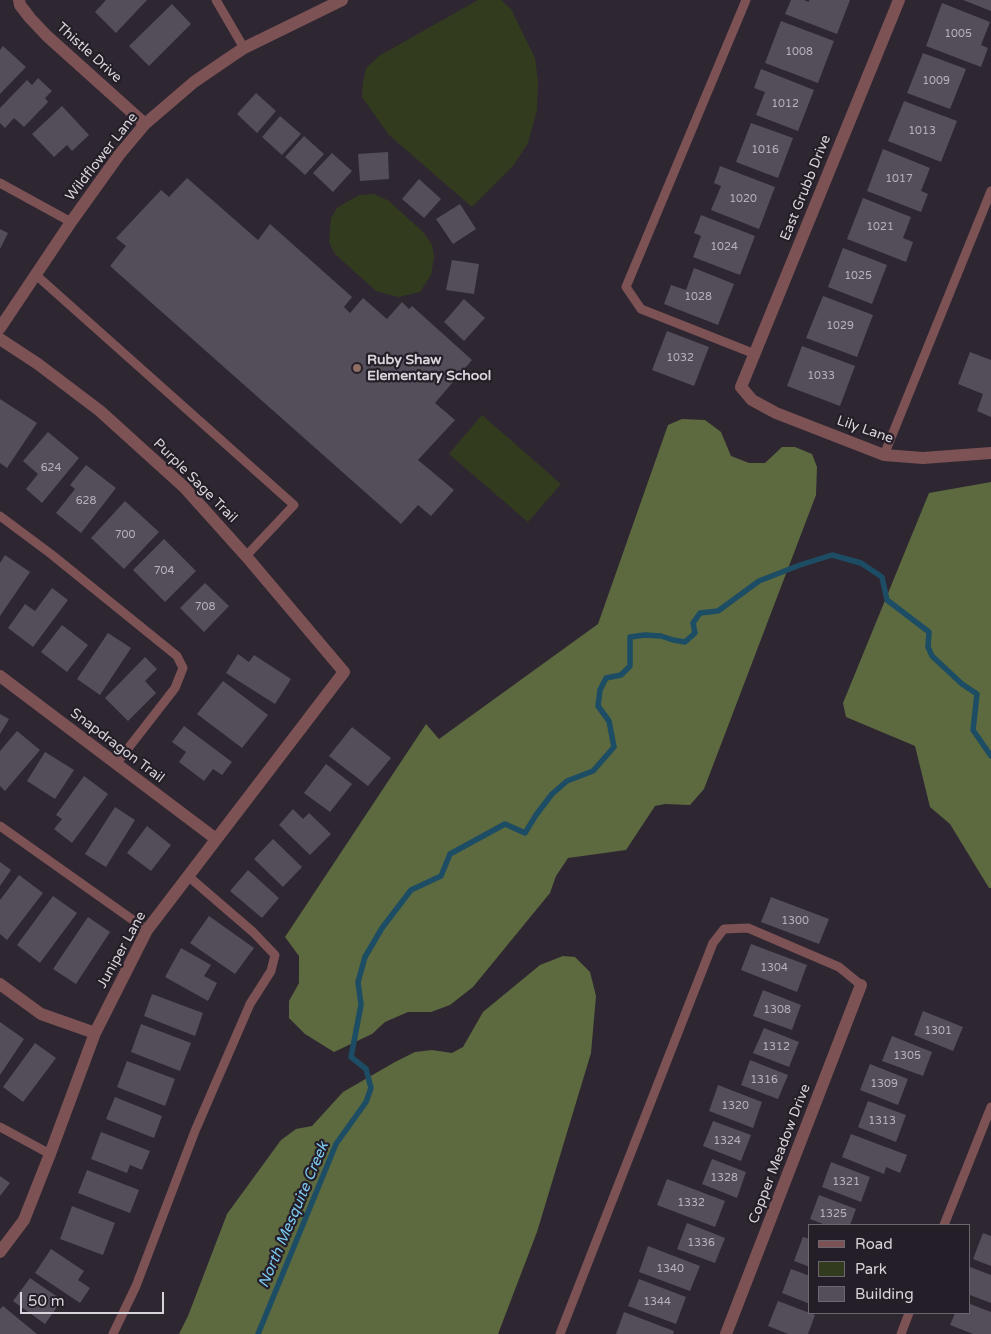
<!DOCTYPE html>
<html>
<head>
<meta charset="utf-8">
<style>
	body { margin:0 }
	#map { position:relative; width:991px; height:1334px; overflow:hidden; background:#2e2732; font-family:"Varela Round",sans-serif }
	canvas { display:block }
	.legend { position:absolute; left:808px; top:1224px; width:162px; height:90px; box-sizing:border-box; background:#241e28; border:1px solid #6c666f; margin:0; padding:6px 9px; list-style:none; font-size:15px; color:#d8d3da }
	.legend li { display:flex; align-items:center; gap:10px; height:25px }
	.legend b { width:25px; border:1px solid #6c666f }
	.scale { position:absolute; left:20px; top:1292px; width:144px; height:22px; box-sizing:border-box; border:2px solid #d8d3da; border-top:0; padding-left:6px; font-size:15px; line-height:18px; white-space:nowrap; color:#d8d3da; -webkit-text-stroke:4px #241e28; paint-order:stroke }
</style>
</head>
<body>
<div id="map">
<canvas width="991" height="1334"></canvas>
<ul class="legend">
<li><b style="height:6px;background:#7c5255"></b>Road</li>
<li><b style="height:14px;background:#333b1f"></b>Park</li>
<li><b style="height:14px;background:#544e5a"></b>Building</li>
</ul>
<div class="scale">50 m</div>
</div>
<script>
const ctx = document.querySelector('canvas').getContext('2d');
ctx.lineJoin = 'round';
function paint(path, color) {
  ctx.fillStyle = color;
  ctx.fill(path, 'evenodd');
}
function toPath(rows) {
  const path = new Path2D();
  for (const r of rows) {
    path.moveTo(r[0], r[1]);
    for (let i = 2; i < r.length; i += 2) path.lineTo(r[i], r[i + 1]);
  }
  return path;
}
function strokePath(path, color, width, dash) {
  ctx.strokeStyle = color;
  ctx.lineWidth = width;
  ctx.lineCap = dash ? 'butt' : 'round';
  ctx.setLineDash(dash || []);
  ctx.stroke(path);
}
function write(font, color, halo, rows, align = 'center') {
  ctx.font = font + ' "Varela Round",sans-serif';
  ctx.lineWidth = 4.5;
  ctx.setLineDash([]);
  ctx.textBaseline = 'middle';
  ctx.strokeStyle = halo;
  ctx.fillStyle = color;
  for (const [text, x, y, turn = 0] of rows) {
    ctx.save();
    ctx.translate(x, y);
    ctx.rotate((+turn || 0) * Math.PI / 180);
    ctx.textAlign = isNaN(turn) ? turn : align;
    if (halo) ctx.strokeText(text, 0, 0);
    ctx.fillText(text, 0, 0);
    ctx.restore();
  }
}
paint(toPath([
	[478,0,501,0,511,9,535,58,538,81,537,110,528,143,513,166,472,207,389,135,362,97,363,83,366,68,379,56],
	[374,194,389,201,424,233,432,245,434,257,431,275,420,292,398,297,376,291,335,254,329,242,331,218,337,208,359,195],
	[482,415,561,484,528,522,449,454]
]), '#333b1f');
paint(toPath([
	[682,419,705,420,721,432,731,456,749,463,765,463,782,447,795,447,812,454,817,467,816,495,704,789,690,805,665,804,655,806,626,850,568,858,556,876,550,893,473,987,450,1005,431,1012,408,1012,385,1022,372,1034,334,1052,305,1034,289,1018,289,1001,299,983,299,956,285,937,426,724,439,739,598,624,668,425],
	[991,482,991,888,989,888,950,824,930,807,915,746,846,717,843,703,929,493],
	[563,956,575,957,590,972,596,996,591,1053,537,1232,498,1334,179,1334,188,1316,227,1214,281,1140,296,1129,312,1126,343,1092,395,1062,415,1052,432,1050,452,1053,463,1047,483,1012,540,965]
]), '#5d693f');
strokePath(toPath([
	[258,1334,336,1144,366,1102,371,1088,366,1069,351,1057,361,1005,358,982,365,957,382,928,411,890,441,876,450,854,505,824,525,833,536,815,552,794,567,781,593,771,614,747,609,721,598,706,600,690,606,678,621,675,630,666,630,637,645,635,661,636,673,640,685,642,695,633,693,623,700,613,718,611,759,581,800,565,832,555,861,563,882,577,887,600,929,632,928,647,932,656,962,684,977,694,973,730,991,756]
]), '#1c4d64', 5.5);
paint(toPath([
	[106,0,147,0,116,33,95,12],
	[791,0,804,0,809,2,809,0,850,0,837,34,785,14],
	[963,0,991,0,991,11],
	[942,3,990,22,981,45,988,48,981,67,926,46],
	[172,4,191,24,149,66,129,46],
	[781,21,834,41,818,83,765,63],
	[3,46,26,67,0,94,0,50],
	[923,53,966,69,950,109,907,93],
	[761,69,814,90,798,131,756,115,765,92,754,88],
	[38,78,52,91,45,98,48,102,24,127,14,118,5,128,0,123,0,108,27,80,32,85],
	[256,93,276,111,257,133,237,114],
	[904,101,957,121,941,162,888,141],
	[62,106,89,135,72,151,67,145,54,157,32,134],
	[280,116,301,134,282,155,262,137],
	[751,123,793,138,778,178,736,162],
	[304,136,324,154,305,175,285,157],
	[883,149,930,168,921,191,928,194,921,212,867,191],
	[388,152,389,179,360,181,358,154],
	[332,153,352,171,333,192,313,173],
	[720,166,775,187,759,229,711,210,721,186,714,183],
	[187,178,258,240,270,224,352,297,344,307,350,313,363,298,387,319,402,302,409,309,412,306,472,360,435,403,455,420,418,460,454,490,431,516,418,505,401,524,110,266,126,246,116,238,161,190,169,197],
	[419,179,441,199,424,218,402,199],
	[863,198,911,217,903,238,913,242,906,262,847,239],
	[460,204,476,229,453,244,436,219],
	[701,215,755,236,740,275,693,257,701,236,694,233],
	[0,229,8,233,0,249],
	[843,248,887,265,872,304,828,287],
	[452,260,479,264,474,294,446,290],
	[694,268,734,284,718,325,664,304,671,285,686,290],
	[823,296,873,315,857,357,806,338],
	[464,299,485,318,464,341,444,322],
	[667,331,709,347,694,386,652,370],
	[802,346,855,366,840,406,787,386],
	[970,352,991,360,991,417,977,411,983,394,958,384],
	[0,399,37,423,7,468,0,463],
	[48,432,79,458,42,503,26,489,38,474,23,461],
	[86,465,116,488,81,533,56,513,75,489,70,485],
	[125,501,159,532,124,569,91,538],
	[164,539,196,571,165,602,133,570],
	[5,555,30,572,0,616,0,563],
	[205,583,229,606,204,632,180,608],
	[52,588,68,600,33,647,8,628,25,604,35,611],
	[62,625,88,645,67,672,41,652],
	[108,633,131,648,100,695,77,679],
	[238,654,249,662,254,655,291,679,275,704,226,673],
	[145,657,157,669,145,681,156,693,128,721,105,698],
	[223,681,268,715,242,748,197,714],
	[0,714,9,719,0,734],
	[184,726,232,762,222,775,213,769,204,781,179,762,186,752,172,742],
	[352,727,391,758,368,786,329,756],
	[17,731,40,750,5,791,0,786,0,751],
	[45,752,74,770,55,799,27,781],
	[326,764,352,784,330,812,304,793],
	[84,776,108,794,72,843,54,829,62,819,56,815],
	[115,807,135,820,106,867,85,854],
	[293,809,303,819,309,813,331,834,310,855,279,825],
	[147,826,171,845,151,871,127,853],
	[273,839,302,867,283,887,254,859],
	[0,862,11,870,0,886],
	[248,870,279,898,262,918,230,891],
	[19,875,43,893,7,940,0,934,0,900],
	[53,896,77,913,40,963,17,945],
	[771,897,829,919,819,944,761,922],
	[209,916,254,948,235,974,190,943],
	[88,917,110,932,76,984,53,969],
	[751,944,807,965,797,992,741,970],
	[181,948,211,965,204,976,217,983,208,1001,165,977],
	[763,990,801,1005,792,1030,753,1016],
	[152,994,203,1013,195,1036,144,1016],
	[923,1011,963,1027,953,1051,914,1035],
	[0,1022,24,1039,0,1075],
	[141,1024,191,1043,180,1071,131,1052],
	[764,1028,799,1042,789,1067,753,1053],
	[892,1036,932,1052,923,1076,882,1061],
	[35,1043,56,1058,23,1102,3,1087],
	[750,1060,788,1075,778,1099,741,1085],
	[127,1061,175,1079,165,1106,117,1087],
	[870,1064,908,1079,898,1105,860,1090],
	[718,1085,762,1102,753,1128,709,1111],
	[115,1097,162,1116,154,1138,106,1119],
	[868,1101,906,1115,896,1142,858,1127],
	[713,1121,751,1135,741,1161,703,1146],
	[101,1132,150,1151,142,1170,130,1165,127,1173,91,1159],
	[851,1134,907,1155,900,1173,886,1167,884,1174,842,1157],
	[712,1159,746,1172,737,1198,702,1184],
	[831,1162,870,1177,861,1202,822,1187],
	[87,1170,139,1190,130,1213,78,1193],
	[0,1176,10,1183,0,1196],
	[667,1179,725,1201,715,1227,657,1205],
	[819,1195,856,1209,850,1225,826,1225,810,1219],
	[72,1206,115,1223,103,1255,60,1239],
	[687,1223,725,1238,715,1263,677,1249],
	[983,1233,991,1236,991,1266,973,1259],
	[803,1237,810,1239,810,1267,794,1261],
	[648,1246,700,1266,690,1291,639,1272],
	[51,1249,84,1271,78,1280,90,1288,80,1303,35,1273],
	[970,1267,991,1275,991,1303,970,1295],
	[791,1269,810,1276,810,1304,782,1293],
	[30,1278,62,1300,45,1324,13,1301],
	[639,1279,686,1297,676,1324,628,1306],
	[778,1301,815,1315,808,1334,788,1334,768,1326],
	[970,1304,991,1312,991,1334,973,1334,950,1325,955,1313,970,1313],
	[3,1306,37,1334,0,1334,0,1309],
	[624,1312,674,1331,673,1334,616,1334]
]), '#544e5a');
strokePath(toPath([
	[216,0,244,48],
	[746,0,626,287,641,309,755,354],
	[0,183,71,222],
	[36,275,294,505,246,556],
	[884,455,991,191],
	[0,516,51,554,177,656,183,668,175,688,116,764],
	[0,826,147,930],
	[0,1127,50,1154],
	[944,1225,991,1107],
	[113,1334,136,1286,195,1131,250,1004,271,971,275,955,253,932,188,876],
	[560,1334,713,943,724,929,748,928,839,967,861,985],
	[901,1334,909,1313]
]), '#7c5255', 9);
strokePath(toPath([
	[19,0,20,5,30,18,47,36,145,124],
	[899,0,741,387,752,400,776,413,884,455,923,458,991,453],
	[0,328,71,222,119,155,145,124,194,82,229,58,244,48,342,0],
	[0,339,38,364,100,411,184,487,246,556,344,672,147,930,95,1033,50,1154,24,1220,0,1252],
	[0,676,216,839],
	[0,984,41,1014,95,1033],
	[726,1334,861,985]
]), '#7c5255', 12);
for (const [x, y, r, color] of [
	[357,368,5,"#8d6e63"]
]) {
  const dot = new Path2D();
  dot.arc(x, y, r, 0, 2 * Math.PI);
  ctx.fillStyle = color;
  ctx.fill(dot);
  strokePath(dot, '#241e28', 2);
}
write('11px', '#b7b2ba', null, [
	["1005",958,34],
	["1008",799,52],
	["1009",936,81],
	["1012",785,104],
	["1013",922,131],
	["1016",765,150],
	["1017",899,179],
	["1020",743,199],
	["1021",880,227],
	["1024",724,247],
	["1025",858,276],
	["1028",698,297],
	["1029",840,326],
	["1032",680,358],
	["1033",821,376],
	["624",51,468],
	["628",86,501],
	["700",125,535],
	["704",164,571],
	["708",205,607],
	["1300",795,921],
	["1304",774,968],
	["1308",777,1010],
	["1301",938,1031],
	["1312",776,1047],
	["1305",907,1056],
	["1316",764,1080],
	["1309",884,1084],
	["1320",735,1106],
	["1313",882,1121],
	["1324",727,1141],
	["1328",724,1178],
	["1321",846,1182],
	["1332",691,1203],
	["1325",833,1214],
	["1336",701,1243],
	["1340",670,1269],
	["1344",657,1302]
]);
write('14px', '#d8d3da', '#241e28', [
	["Thistle Drive",89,53,42],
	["Wildflower Lane",102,157,-52],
	["East Grubb Drive",806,188,-68],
	["Lily Lane",865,430,19],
	["Purple Sage Trail",195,481,45],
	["Snapdragon Trail",117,746,37],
	["Juniper Lane",122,950,-61],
	["Copper Meadow Drive",780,1154,-69]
]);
write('bold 14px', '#d8d3da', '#241e28', [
	["Ruby Shaw",367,360],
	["Elementary School",367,376]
], 'left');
write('italic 15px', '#7dcbf2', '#241e28', [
	["North Mesquite Creek",294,1215,-67]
]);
</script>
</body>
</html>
